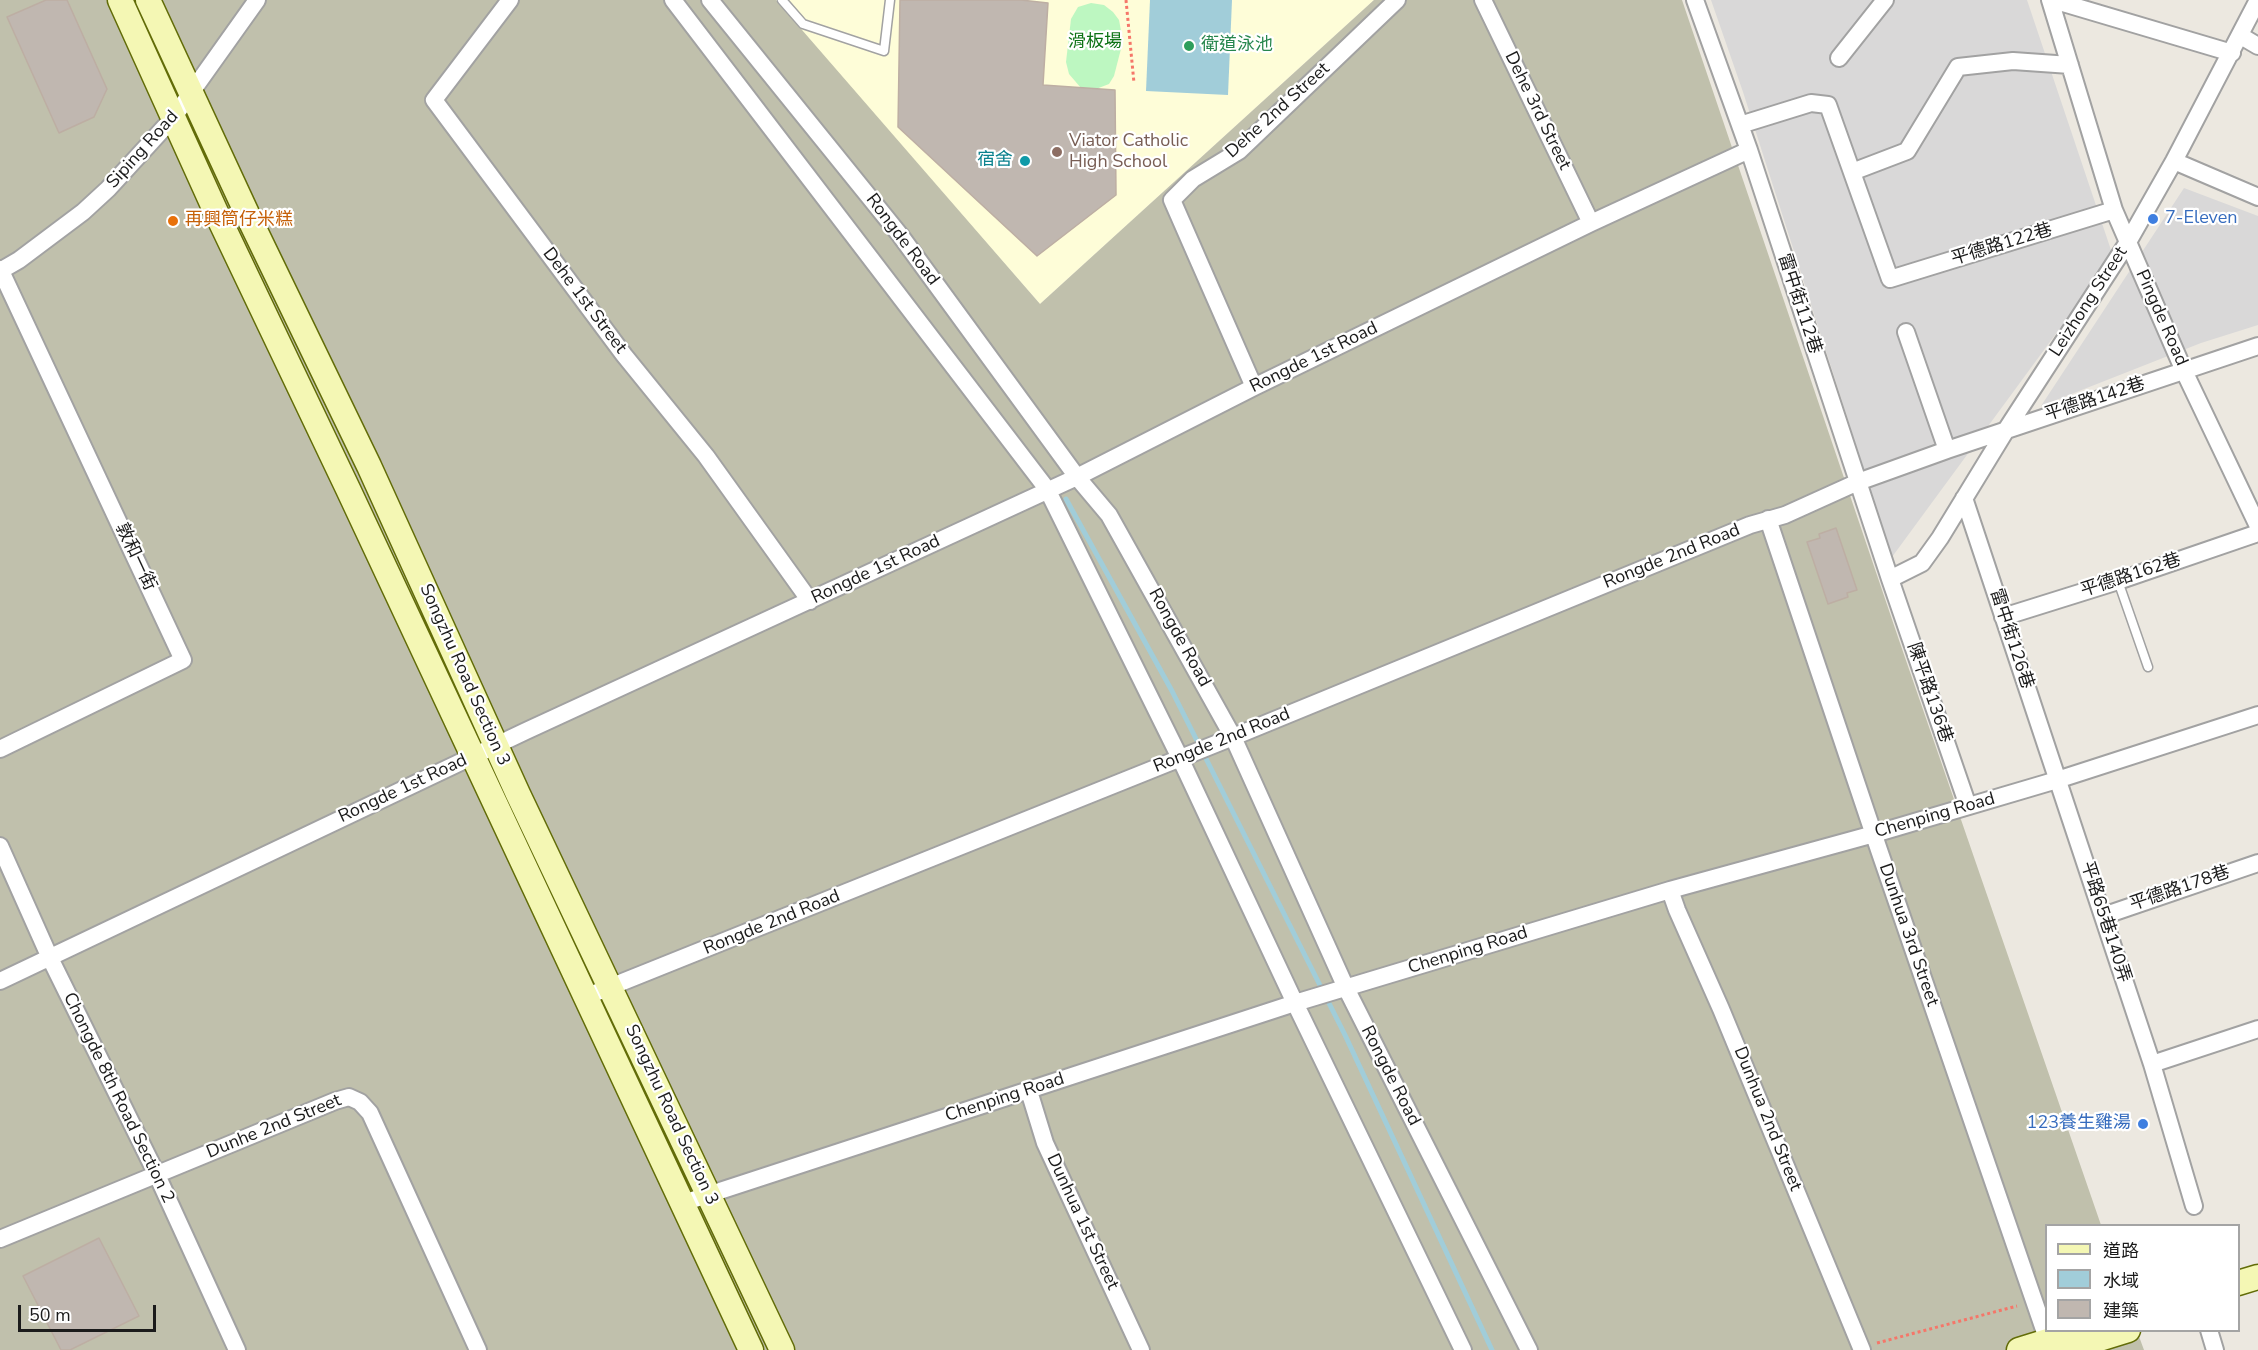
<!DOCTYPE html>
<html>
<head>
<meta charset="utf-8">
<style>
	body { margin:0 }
	#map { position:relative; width:2258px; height:1350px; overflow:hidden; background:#ece8e0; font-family:"Nunito Sans","Noto Sans TC",sans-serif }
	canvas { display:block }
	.legend { position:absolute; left:2045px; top:1224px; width:195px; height:108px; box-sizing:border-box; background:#fff; border:2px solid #a4a4a4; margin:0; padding:8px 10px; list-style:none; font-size:18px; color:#1b1b1b }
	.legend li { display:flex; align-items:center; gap:12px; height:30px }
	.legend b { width:30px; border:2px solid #a4a4a4 }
	.scale { position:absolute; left:18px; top:1305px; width:138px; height:27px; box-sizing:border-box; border:3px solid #1b1b1b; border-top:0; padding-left:8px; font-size:18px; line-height:21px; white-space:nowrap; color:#1b1b1b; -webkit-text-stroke:4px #fff; paint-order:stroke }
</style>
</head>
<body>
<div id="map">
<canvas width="2258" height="1350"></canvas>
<ul class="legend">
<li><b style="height:8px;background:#f4f7b4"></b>道路</li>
<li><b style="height:16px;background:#a1cdd9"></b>水域</li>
<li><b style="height:16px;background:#c0b7b0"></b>建築</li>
</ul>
<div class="scale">50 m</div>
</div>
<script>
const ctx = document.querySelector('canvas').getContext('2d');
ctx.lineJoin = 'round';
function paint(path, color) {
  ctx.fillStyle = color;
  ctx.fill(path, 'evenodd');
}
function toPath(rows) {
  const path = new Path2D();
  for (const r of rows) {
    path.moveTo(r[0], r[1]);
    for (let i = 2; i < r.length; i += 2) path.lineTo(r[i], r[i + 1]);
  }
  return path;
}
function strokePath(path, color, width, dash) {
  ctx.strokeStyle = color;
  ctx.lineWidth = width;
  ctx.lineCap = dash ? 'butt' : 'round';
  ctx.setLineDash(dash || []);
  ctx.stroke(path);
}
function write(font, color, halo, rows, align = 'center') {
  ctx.font = font + ' "Nunito Sans","Noto Sans TC",sans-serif';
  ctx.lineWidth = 4.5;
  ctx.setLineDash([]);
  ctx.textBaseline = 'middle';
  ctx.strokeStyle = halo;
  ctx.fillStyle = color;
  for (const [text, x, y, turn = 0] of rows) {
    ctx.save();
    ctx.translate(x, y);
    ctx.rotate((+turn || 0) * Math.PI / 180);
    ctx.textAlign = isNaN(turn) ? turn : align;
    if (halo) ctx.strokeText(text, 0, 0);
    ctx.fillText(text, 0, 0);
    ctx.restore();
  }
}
paint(toPath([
	[1711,0,2027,0,2113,256,1892,557,1743,92],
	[2184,188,2258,216,2258,325,2201,343,2041,406]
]), '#d9d8d8');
paint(toPath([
	[774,0,1374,0,1040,304]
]), '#fefdd8');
paint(toPath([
	[0,0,776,0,1040,304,1374,0,1682,0,1900,643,2101,1225,2046,1226,2046,1330,2137,1331,2144,1350,0,1350]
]), '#c0c0ac');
paint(toPath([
	[1091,3,1104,5,1113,12,1119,20,1123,41,1114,76,1109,84,1096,89,1081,88,1069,74,1066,62,1071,19,1078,7]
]), '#bdf7c1');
paint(toPath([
	[1150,0,1232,0,1228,95,1146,91]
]), '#a1cdd9');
strokePath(toPath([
	[1066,499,1172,691,1345,1035,1492,1350]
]), '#a1cdd9', 5);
const building = toPath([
	[46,0,67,0,107,89,94,117,59,133,7,17,46,0],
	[900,0,1021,0,1048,3,1043,85,1115,90,1116,195,1037,256,898,127,900,0],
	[1836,528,1857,590,1847,593,1848,597,1828,604,1807,542,1820,538,1819,534,1836,528],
	[99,1238,139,1316,70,1350,61,1350,23,1276,99,1238]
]);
paint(building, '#c0b7b0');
strokePath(building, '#bdaea3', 1.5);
const lane = toPath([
	[782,0,803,24,884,51,890,0],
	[2118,581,2148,667]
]);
const street = toPath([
	[510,0,434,100,624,355,706,456,810,601],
	[673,0,1047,489,1180,758,1295,1003,1463,1350],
	[710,0,900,235,1077,477,1109,515,1233,737,1346,988,1529,1350],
	[1483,0,1591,223],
	[1695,0,1749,150,1890,579,1968,806],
	[2050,0,2114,210,2184,371,2258,526],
	[2053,0,2232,53],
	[2241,36,2258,46],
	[1839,58,1885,0],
	[1740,125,1811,103,1828,105,1890,279,2114,210],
	[2174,161,2258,197],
	[1852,172,1907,151,1958,67,2013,61,2070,65],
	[0,269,183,660,0,749],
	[0,271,19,260,83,212,108,189,173,118,257,0],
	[1906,332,1947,450],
	[1254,387,1172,200,1193,179,1239,151,1397,0],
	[1964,498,2152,1064,2194,1206],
	[1768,519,1879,850,2051,1350],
	[1890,579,1922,563,1940,538,2006,430,2128,242,2174,161,2258,0],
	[2003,617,2118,581,2258,533],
	[0,846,50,958,157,1175,237,1350],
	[1670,890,1677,910,1721,1009,1862,1350],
	[2103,916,2258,863],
	[0,981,526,731,1077,477,1254,387,1591,223,1749,150],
	[585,997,1233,737,1750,525,1785,515,1858,482,1947,450,2258,346],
	[2152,1064,2258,1029],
	[1029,1091,1045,1143,1141,1350],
	[683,1203,1295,1003,1670,890,1874,834,2057,780,2258,715],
	[0,1239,335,1101,349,1097,360,1102,370,1113,478,1350],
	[2209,1330,2215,1350]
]);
const secondary = toPath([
	[120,0,215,210,348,489,751,1350],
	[148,0,249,218,369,466,518,794,782,1350],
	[2238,1283,2258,1277],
	[2019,1350,2080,1331],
	[2064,1350,2128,1330]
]);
strokePath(lane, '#a2a2a2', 11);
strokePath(street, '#a2a2a2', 20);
strokePath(secondary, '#626c08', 27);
strokePath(toPath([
	[1126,0,1134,83],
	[1877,1343,2017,1306]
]), '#f57669', 3, [3, 3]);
strokePath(lane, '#fff', 8);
strokePath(street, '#fff', 16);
strokePath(secondary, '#f4f7b4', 24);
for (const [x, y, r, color] of [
	[1189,46,6,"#2e9e5b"],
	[1057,152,6,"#8d6e63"],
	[1025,161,6,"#0f9aa8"],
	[2153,219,6,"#3f7fe0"],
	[173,221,6,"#e8710a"],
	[2143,1124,6,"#3f7fe0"]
]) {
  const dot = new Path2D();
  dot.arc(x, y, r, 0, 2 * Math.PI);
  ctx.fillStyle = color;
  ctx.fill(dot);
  strokePath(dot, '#fff', 2);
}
write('18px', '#0e7316', '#fff', [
	["滑板場",1095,43]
]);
write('18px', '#27864d', '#fff', [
	["衛道泳池",1201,46]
], 'left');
write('18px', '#1b1b1b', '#fff', [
	["Dehe 2nd Street",1278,111,-42],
	["Dehe 3rd Street",1537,111,64],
	["Siping Road",143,150,-48],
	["Rongde Road",902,240,53],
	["平德路122巷",2002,245,-17],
	["Dehe 1st Street",584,301,53],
	["Leizhong Street",2089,302,-57],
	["雷中街112巷",1799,304,72],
	["Pingde Road",2161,318,66],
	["Rongde 1st Road",1314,358,-26],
	["平德路142巷",2095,400,-18],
	["敦和一街",135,557,65],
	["Rongde 2nd Road",1672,557,-22],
	["Rongde 1st Road",876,570,-25],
	["平德路162巷",2131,576,-18],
	["Rongde Road",1179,638,61],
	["雷中街126巷",2011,639,72],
	["Songzhu Road Section 3",464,675,66],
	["陳平路136巷",1929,693,71],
	["Rongde 2nd Road",1222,741,-22],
	["Rongde 1st Road",403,789,-25],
	["Chenping Road",1935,816,-16],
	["平德路178巷",2180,889,-19],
	["平路65巷140弄",2105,922,72],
	["Rongde 2nd Road",772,923,-22],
	["Dunhua 3rd Street",1908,935,71],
	["Chenping Road",1468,951,-17],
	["Rongde Road",1390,1076,63],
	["Chongde 8th Road Section 2",118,1098,64],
	["Chenping Road",1005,1098,-18],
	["Songzhu Road Section 3",671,1115,65],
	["Dunhua 2nd Street",1767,1119,68],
	["Dunhe 2nd Street",274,1127,-22],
	["Dunhua 1st Street",1082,1222,65]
]);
write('18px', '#785e54', '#fff', [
	["Viator Catholic",1069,142],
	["High School",1069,163]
], 'left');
write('18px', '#0d838f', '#fff', [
	["宿舍",1013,161]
], 'right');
write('18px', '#366cbe', '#fff', [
	["7-Eleven",2165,219],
	["123養生雞湯",2131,1124,"right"]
], 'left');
write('18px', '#c56008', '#fff', [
	["再興筒仔米糕",185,221]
], 'left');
</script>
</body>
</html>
